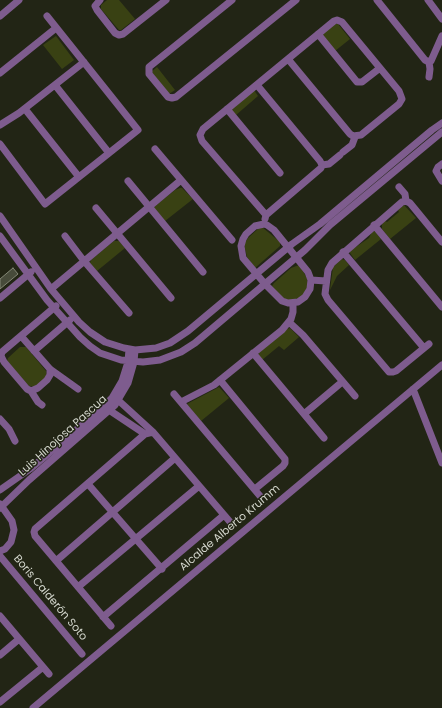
<!DOCTYPE html>
<html>
<head>
<meta charset="utf-8">
<style>
	body { margin:0 }
	canvas { display:block; background:#222515 }
</style>
</head>
<body>
<canvas width="442" height="708"></canvas>
<script>
const ctx = document.querySelector('canvas').getContext('2d');
ctx.lineJoin = 'round';
function paint(path, color) {
  ctx.fillStyle = color;
  ctx.fill(path, 'evenodd');
}
function toPath(rows) {
  const path = new Path2D();
  for (const r of rows) {
    path.moveTo(r[0], r[1]);
    for (let i = 2; i < r.length; i += 2) path.lineTo(r[i], r[i + 1]);
  }
  return path;
}
function strokePath(path, color, width, dash) {
  ctx.strokeStyle = color;
  ctx.lineWidth = width;
  ctx.lineCap = dash ? 'butt' : 'round';
  ctx.setLineDash(dash || []);
  ctx.stroke(path);
}
function write(font, color, halo, rows, align = 'center') {
  ctx.font = font + ' Poppins,sans-serif';
  ctx.lineWidth = 3;
  ctx.setLineDash([]);
  ctx.textBaseline = 'middle';
  ctx.strokeStyle = halo;
  ctx.fillStyle = color;
  for (const [text, x, y, turn = 0] of rows) {
    ctx.save();
    ctx.translate(x, y);
    ctx.rotate((+turn || 0) * Math.PI / 180);
    ctx.textAlign = isNaN(turn) ? turn : align;
    if (halo) ctx.strokeText(text, 0, 0);
    ctx.fillText(text, 0, 0);
    ctx.restore();
  }
}
paint(toPath([
	[107,0,119,0,135,19,121,30,119,30,101,9,101,5],
	[334,24,338,24,350,39,335,51,321,34],
	[56,36,74,60,62,69,43,45],
	[157,67,175,90,169,94,151,72],
	[254,90,258,96,236,115,231,110],
	[180,188,182,188,193,199,165,221,155,209,154,207,175,190],
	[404,205,416,218,390,239,382,229,382,224,385,221,387,222,399,212,398,210],
	[262,227,280,242,280,246,255,268,247,257,244,244,248,238,259,228],
	[375,231,381,239,355,260,350,253,350,251,369,238,372,232],
	[114,241,119,241,125,248,97,271,90,263,91,260],
	[342,259,345,260,349,265,337,276,330,290,333,267],
	[299,265,307,278,308,285,306,292,301,297,291,301,283,299,272,286,274,283,291,268],
	[290,328,299,337,284,350,279,346,262,360,258,355,259,352,287,329],
	[20,347,26,347,46,371,47,376,36,387,29,386,7,361,8,358],
	[219,387,229,398,201,421,187,404]
]), '#394113');
const building = toPath([
	[13,268,18,274,0,289,0,279,13,268]
]);
paint(building, '#474b3a');
strokePath(building, '#848876', 1);
strokePath(toPath([
	[100,0,95,6,97,10,115,33,119,35,123,34,166,0],
	[232,0,149,67,149,74,168,97,172,98,176,97,296,0],
	[377,0,425,60,429,62],
	[428,0,442,19],
	[0,16,19,0],
	[318,34,357,82,362,82,380,68],
	[0,73,56,28],
	[429,77,430,69,429,62,431,61,442,36],
	[55,85,109,153],
	[257,85,320,161,322,165],
	[25,109,79,177],
	[227,109,280,173],
	[0,125,19,113,84,62],
	[0,144,45,204,138,130,47,16],
	[155,149,232,240],
	[343,152,352,145,355,137],
	[442,164,438,167,436,171,442,181],
	[322,165,329,164,340,155],
	[128,181,203,272],
	[399,187,405,194,406,201,410,203,442,242],
	[406,201,402,202,332,263,328,270,325,294,328,300,389,372,393,372,396,371,429,344],
	[96,208,171,298],
	[266,215,202,141,200,135,203,129,334,21,337,20,342,22,399,91,402,99,399,104,361,135,353,136,350,134,288,59],
	[0,216,51,289,79,322,90,332,105,342,124,348,135,350,156,348,170,343,188,331,292,244,320,224,432,130,442,123],
	[265,219,266,215,321,168,322,165],
	[264,224,267,225,274,230,308,272,311,280,310,289,305,297,298,302,288,303,282,301,265,284,243,258,241,246,243,239,246,234,255,226,264,224],
	[374,225,442,307],
	[0,236,47,300,80,337,90,346,100,353,121,360,143,362,160,360,181,352,195,343,305,250,330,225,442,132],
	[65,236,84,261,129,313],
	[343,252,424,348],
	[311,280,326,281],
	[51,289,181,180],
	[0,298,31,272],
	[289,322,303,335,355,396],
	[21,336,50,369,78,389],
	[34,351,70,320],
	[253,353,324,438],
	[50,369,50,375,47,380,38,388,31,391,27,389,4,362,1,356,2,352,56,306],
	[220,380,285,459,285,463,283,466,255,489],
	[413,389,442,463],
	[31,391,38,402,42,405],
	[174,394,260,496],
	[118,400,153,432,231,523],
	[181,402,214,385,282,330,291,319,293,312,293,303],
	[109,410,145,434],
	[304,414,342,382],
	[0,419,9,429,15,441],
	[88,484,162,569],
	[0,490,30,469,101,409,112,398,122,381,128,362,129,349],
	[0,508,29,480,115,405,128,383,134,362,135,350],
	[0,551,5,549,11,542,14,530,12,521,0,504],
	[0,556,82,654],
	[56,561,175,458],
	[78,587,199,486],
	[0,616,49,674],
	[103,617,224,515],
	[111,626,35,536,34,532,35,529,145,434,153,432],
	[0,655,19,639],
	[0,702,43,667],
	[33,708,442,365]
]), '#7e5c8e', 7);
write('11px', '#d3d6cc', '#222515', [
	["Luis Hinojosa Pascua",63,436,-42],
	["Alcalde Alberto Krumm",230,528,-40],
	["Boris Calderón Soto",50,598,50]
]);
</script>
</body>
</html>
